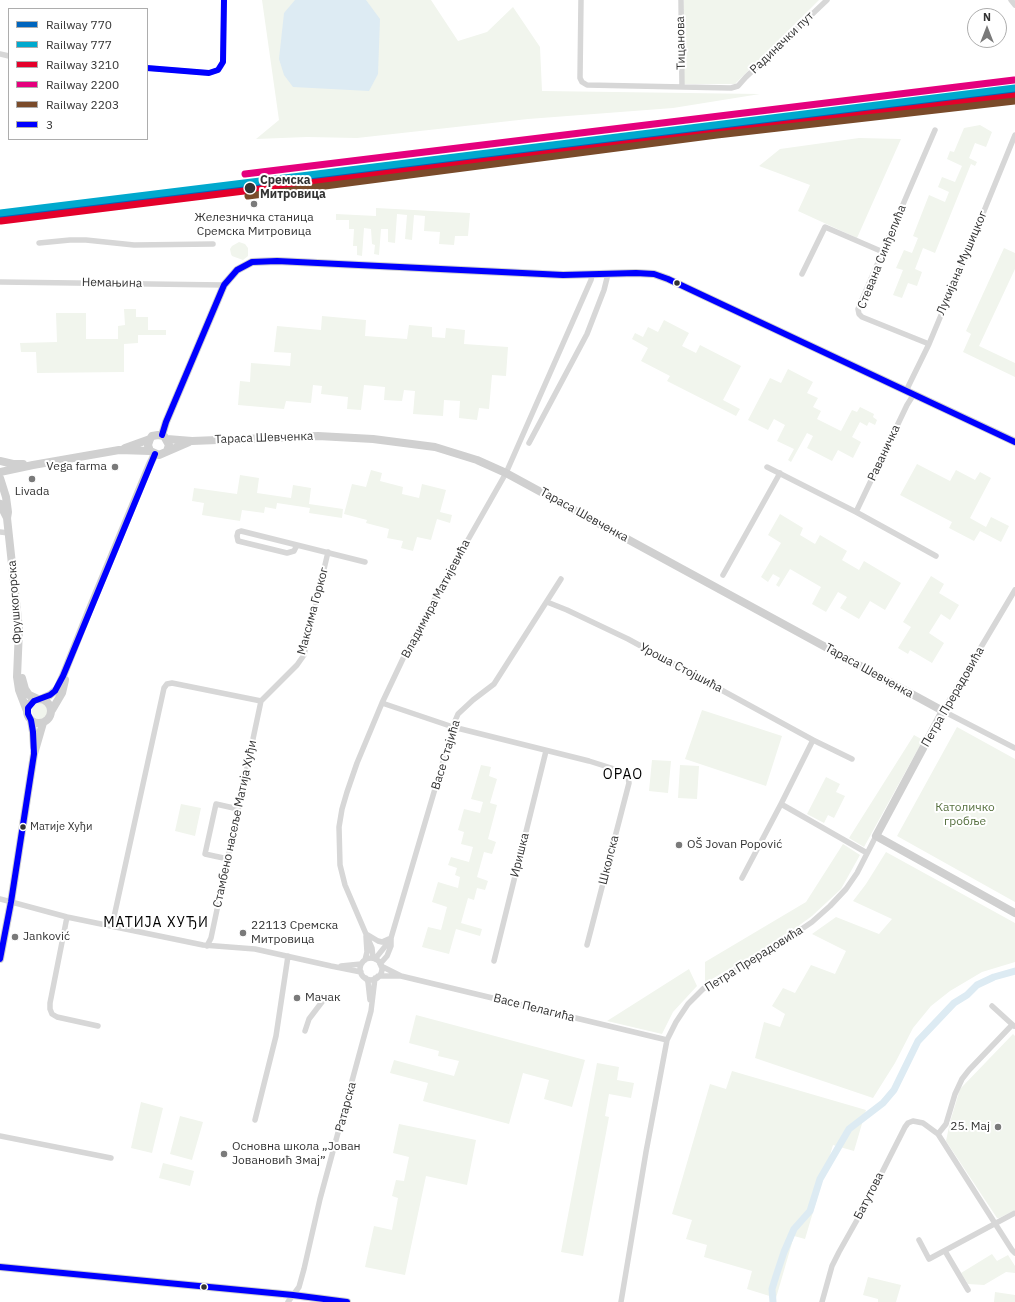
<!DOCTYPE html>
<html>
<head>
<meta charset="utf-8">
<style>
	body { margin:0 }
	#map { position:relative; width:1015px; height:1302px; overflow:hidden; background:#fff; font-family:"IBM Plex Sans",sans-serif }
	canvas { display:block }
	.legend { position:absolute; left:8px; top:8px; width:140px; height:132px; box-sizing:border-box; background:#fff; border:1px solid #adadad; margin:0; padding:5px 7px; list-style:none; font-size:12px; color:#333 }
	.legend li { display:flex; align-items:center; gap:8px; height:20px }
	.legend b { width:20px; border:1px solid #adadad }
	.north { position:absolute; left:967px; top:8px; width:40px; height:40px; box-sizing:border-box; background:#fff; border:1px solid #adadad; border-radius:50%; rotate:0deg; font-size:11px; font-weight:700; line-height:16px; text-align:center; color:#333 }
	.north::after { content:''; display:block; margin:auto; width:14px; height:18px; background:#7a7a7a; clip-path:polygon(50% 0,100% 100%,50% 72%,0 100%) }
</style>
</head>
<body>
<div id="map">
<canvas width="1015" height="1302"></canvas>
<ul class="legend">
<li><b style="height:5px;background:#0065bd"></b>Railway 770</li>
<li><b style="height:5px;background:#00a9ce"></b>Railway 777</li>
<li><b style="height:5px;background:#e4002b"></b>Railway 3210</li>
<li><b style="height:5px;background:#e5007d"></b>Railway 2200</li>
<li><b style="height:5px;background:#7a4b2a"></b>Railway 2203</li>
<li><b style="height:5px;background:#00f"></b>3</li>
</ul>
<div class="north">N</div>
</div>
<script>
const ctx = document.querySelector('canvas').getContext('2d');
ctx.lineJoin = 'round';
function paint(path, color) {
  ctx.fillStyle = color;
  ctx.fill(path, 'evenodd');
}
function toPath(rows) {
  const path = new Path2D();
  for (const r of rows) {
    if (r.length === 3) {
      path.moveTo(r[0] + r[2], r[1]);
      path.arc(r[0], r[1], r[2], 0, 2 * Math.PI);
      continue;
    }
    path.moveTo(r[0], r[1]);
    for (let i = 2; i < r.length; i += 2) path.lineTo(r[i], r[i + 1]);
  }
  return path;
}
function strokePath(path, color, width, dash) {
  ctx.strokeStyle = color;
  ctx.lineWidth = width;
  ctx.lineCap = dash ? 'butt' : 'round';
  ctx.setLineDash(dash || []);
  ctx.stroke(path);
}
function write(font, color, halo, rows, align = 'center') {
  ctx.font = font + ' "IBM Plex Sans",sans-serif';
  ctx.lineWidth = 4;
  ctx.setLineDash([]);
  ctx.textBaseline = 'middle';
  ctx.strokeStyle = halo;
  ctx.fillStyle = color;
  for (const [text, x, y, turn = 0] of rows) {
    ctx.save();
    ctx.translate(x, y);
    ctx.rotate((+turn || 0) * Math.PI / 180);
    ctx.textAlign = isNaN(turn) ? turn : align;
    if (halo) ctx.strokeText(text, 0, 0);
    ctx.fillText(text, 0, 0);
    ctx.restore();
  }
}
paint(toPath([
	[262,0,431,0,458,41,487,32,513,7,540,47,542,91,760,94,673,108,528,119,357,138,307,137,256,139,279,120],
	[684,0,819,0,735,84,682,84],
	[980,125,992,132,986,147,975,143,969,158,977,162,975,166,971,164,935,253,923,248,915,269,922,272,917,286,908,283,902,298,893,295,903,270,896,268,904,250,912,253,918,238,913,236,929,195,945,202,949,192,938,187,942,177,955,182,962,166,947,159,950,151,954,152,964,128],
	[859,138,901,139,857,238,798,211,810,185,759,166,780,149],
	[376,208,470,213,468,236,455,236,454,245,439,244,440,232,424,231,425,216,414,215,412,240,405,239,407,215,397,214,395,243,388,242,388,229,381,229,379,255,374,254,375,245,372,244,371,229,364,228,362,256,357,255,357,246,353,246,354,229,349,229,349,220,336,220,336,214,376,216],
	[239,242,245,244,248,248,248,256,243,260,232,256,231,254,230,249,232,246],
	[1004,248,1015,253,1015,269,979,346,1015,363,1015,377,963,352,971,334,966,331],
	[124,309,136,309,136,317,148,317,148,330,166,330,166,335,138,335,138,343,124,344,124,372,37,373,36,352,21,352,20,343,57,342,56,313,86,313,86,339,118,339,118,326,125,325],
	[322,316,366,320,365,336,407,339,409,325,432,327,432,337,445,338,446,328,465,330,464,344,508,347,506,376,492,375,489,409,479,408,477,420,459,418,460,401,444,400,443,416,413,414,415,391,404,390,402,401,384,400,385,387,364,385,361,410,347,409,348,397,321,394,322,386,313,385,311,403,286,401,284,409,238,405,240,381,250,382,251,363,290,366,291,353,274,352,277,326,321,330],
	[664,320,689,333,682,346,696,353,700,345,741,366,723,400,740,409,736,416,667,381,670,376,641,361,648,348,632,339,635,333,643,337,648,327,658,332],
	[788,369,813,382,807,393,818,398,813,407,821,411,817,419,841,431,852,410,857,412,860,407,874,414,873,417,877,420,875,425,869,422,867,426,860,422,852,437,861,442,853,458,838,450,832,461,807,448,813,436,807,433,791,462,788,460,794,449,777,441,785,425,774,419,768,430,748,420,770,378,781,383],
	[917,464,950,481,956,470,975,480,980,472,991,478,970,518,986,527,991,517,1009,526,1001,542,980,531,974,541,949,528,952,522,900,495],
	[371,470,382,473,380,481,403,487,402,494,419,498,422,484,446,490,440,512,452,515,450,523,437,519,431,540,417,537,413,551,401,548,403,541,387,538,389,529,366,523,367,520,344,514,352,484,366,487],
	[240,475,259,478,257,493,291,498,293,485,311,488,309,504,343,509,342,518,309,513,310,508,277,503,276,509,265,507,264,513,242,510,240,521,202,515,204,503,192,501,194,488,237,494],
	[780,514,803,528,800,535,815,544,820,535,847,551,842,560,859,570,864,561,901,583,885,610,870,601,859,619,840,608,847,597,838,592,826,612,812,604,821,587,790,569,779,587,776,585,780,578,773,574,768,582,761,577,781,543,768,535],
	[931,576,944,584,939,593,959,605,950,620,941,614,929,633,944,643,932,663,910,650,908,654,898,648,911,627,903,622],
	[40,711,8],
	[702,710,782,736,766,786,685,759],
	[957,727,1015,759,1015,902,897,836],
	[914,735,923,740,864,847,849,838],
	[652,760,671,761,668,793,649,791],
	[481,765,491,767,489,776,497,779,490,803,497,805,488,839,496,842,492,854,484,852,477,877,488,881,485,890,477,888,474,900,468,898,461,923,482,929,480,936,456,929,449,954,422,947,428,927,441,930,447,907,432,902,438,882,458,888,460,877,455,875,457,868,448,865,451,857,469,862,473,847,461,844,464,832,458,830,464,809,480,813,483,802,471,799],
	[680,765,699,766,697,799,678,798],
	[826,777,840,784,836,792,845,796,834,818,828,815,824,823,807,814],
	[181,804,201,808,195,836,175,831],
	[843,844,860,855,841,889,812,916,779,940,705,983,705,962,806,902],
	[886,852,1015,923,1015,962,982,972,950,991,931,1006,913,1028,895,1063,873,1098,755,1058,764,1022,780,1027,785,1014,772,1006,783,988,795,993,811,965,835,974,846,951,812,934,836,917,879,934,892,919,853,901,866,884],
	[689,969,697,986,673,1012,662,1034,607,1021],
	[416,1015,585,1060,572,1107,544,1099,549,1080,523,1073,509,1124,423,1101,428,1083,390,1073,394,1060,454,1076,459,1061,438,1056,439,1051,409,1043],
	[1013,1034,1015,1036,1015,1210,999,1218,997,1218,946,1141,950,1122,960,1089],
	[597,1063,619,1067,617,1080,634,1083,631,1098,609,1094,605,1116,609,1117,583,1256,561,1252],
	[732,1071,866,1110,854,1151,833,1145,805,1239,794,1236,776,1298,747,1289,752,1271,704,1257,707,1245,686,1239,692,1220,672,1214,710,1084,726,1089],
	[141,1102,163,1108,152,1153,131,1148],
	[180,1116,203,1122,192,1160,170,1154],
	[399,1124,476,1140,467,1185,426,1176,405,1275,365,1267,374,1226,392,1230,398,1198,392,1196,396,1180,404,1181,409,1157,393,1153],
	[163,1163,194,1171,190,1186,159,1178],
	[992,1254,997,1261,1008,1255,1015,1266,1015,1273,1006,1272,984,1285,968,1284,961,1273],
	[868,1277,901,1285,896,1302,878,1302,878,1299,863,1295],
	[995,1292,1015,1295,1015,1302,994,1302]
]), '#f1f5ed');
paint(toPath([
	[295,0,366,0,380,19,378,74,369,91,293,87,284,75,279,59,284,13]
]), '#ddebf3');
strokePath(toPath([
	[773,1302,772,1289,776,1276,784,1252,794,1229,810,1211,820,1179,849,1129,883,1103,894,1090,918,1041,954,1003,967,995,977,985,994,977,1015,971]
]), '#ddebf3', 7);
strokePath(toPath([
	[581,0,580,78,582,82,587,85,731,88,738,86,746,77,827,0],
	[681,0,682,87],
	[1011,0,1015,5],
	[0,54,9,56],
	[147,68,209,73,218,70,221,66,223,62,224,0],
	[39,243,70,240,86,240,134,245,213,244],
	[802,274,825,227,883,252],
	[0,282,224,285],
	[929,344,862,317,859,314,858,309,935,130],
	[906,391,929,344,964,260,1015,135],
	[529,443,587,334,604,290,608,274],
	[767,467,856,512,936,556],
	[856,512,907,405,914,394],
	[0,532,9,533],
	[297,545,294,551,287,553,238,541,237,536,238,532,241,531,365,562],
	[723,575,780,473],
	[1015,590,943,711,1015,748],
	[547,602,567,610,628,639,813,740,781,804,742,878],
	[382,703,453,727,589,761,627,773,628,777,629,783,587,945],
	[813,740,852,759],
	[781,804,867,853],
	[228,859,205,854,216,804,238,809],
	[0,899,67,917,203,945,255,949,331,966,361,972],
	[67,917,50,1003,50,1009,52,1014,57,1017,98,1026],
	[112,926,164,688,167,684,172,683,261,701,297,665,304,655,328,552],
	[368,935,378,941,382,942,391,938],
	[207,946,211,938,261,701],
	[373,958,372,948,345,885,340,865,339,827,342,809,347,792,357,763,382,703,408,648,444,582,506,473,591,280,592,274],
	[371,969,11],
	[375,959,391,939],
	[365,960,367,952,366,936],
	[494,961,546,751],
	[380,964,387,956,391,946,391,938,455,721,458,714,473,700,494,684,561,579],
	[341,966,361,964],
	[381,966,401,976],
	[378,976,401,976,667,1040],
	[366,978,368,982,370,1000],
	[992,1006,1014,1026],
	[305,1031,309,1019,325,998],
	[255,1120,276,1036,288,956],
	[938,1134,946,1124,955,1094,962,1079,969,1070,1012,1025],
	[0,1136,111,1158],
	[919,1240,929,1259,1015,1213],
	[945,1251,968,1290],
	[288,1302,299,1287,304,1269,320,1199,371,1011,375,978],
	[621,1302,646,1152,667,1040,676,1022,688,1004,703,989,775,947,812,922,830,906,846,889,857,873,876,836],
	[822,1302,832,1266,839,1252,866,1204,905,1127,908,1123,913,1121,923,1123,938,1134,1012,1250,1015,1253]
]), '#d7d7d7', 5.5);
strokePath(toPath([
	[162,435,166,422,224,285,237,270,252,262,277,261,563,275,636,273,654,274,668,279,1015,442],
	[167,439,192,441,318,436,373,439,435,447,477,460,506,473,943,711,876,836,1015,913],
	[125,448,150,439],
	[167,451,169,445,164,436,158,435,152,436,150,439,148,445,150,451,159,455,189,442],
	[0,461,13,464,23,464],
	[0,472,33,465,119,450,150,451],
	[0,478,6,497,8,512,7,518,19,629,17,677,19,690,27,711],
	[0,504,7,518],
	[22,678,25,689,29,695,38,699],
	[39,711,12],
	[41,699,50,695,57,689,63,676,89,611,150,464,155,454],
	[52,710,62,693,65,680],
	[31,720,33,732,34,747],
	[0,959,11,902,34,754,43,723],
	[0,1267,293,1295,347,1302]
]), '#d0d0d0', 8);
const rail = toPath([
	[915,109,1015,99],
	[65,209,122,207],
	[0,214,48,211]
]);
strokePath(rail, '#bebebe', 3.5);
strokePath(rail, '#fff', 2, [6]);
strokePath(toPath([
	[147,68,209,73,218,70,223,62,224,0],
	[162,435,166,422,224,285,237,270,252,262,277,261,563,275,636,273,654,274,668,279,1015,442],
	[0,959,11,902,34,754,33,732,31,720,28,714,28,708,34,701,50,695,55,691,63,676,155,454],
	[0,1267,293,1295,347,1302]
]), '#00f', 6);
strokePath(toPath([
	[0,218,247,188,716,127,1015,93]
]), '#0065bd', 7);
strokePath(toPath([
	[0,213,1015,88]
]), '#00a9ce', 7);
strokePath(toPath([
	[1,221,1015,96]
]), '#e4002b', 7);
strokePath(toPath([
	[245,174,1014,80]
]), '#e5007d', 7);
strokePath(toPath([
	[248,196,717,135,1015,101]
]), '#7a4b2a', 7);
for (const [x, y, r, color] of [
	[250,188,6,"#333"],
	[254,204,4,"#7a7a7a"],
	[677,283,3.5,"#333"],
	[115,467,4,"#7a7a7a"],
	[32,479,4,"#7a7a7a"],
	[23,827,3.5,"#333"],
	[679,845,4,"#7a7a7a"],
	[243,933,4,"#7a7a7a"],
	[15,937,4,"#7a7a7a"],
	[297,998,4,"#7a7a7a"],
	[998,1127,4,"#7a7a7a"],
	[224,1154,4,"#7a7a7a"],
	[204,1287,3.5,"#333"]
]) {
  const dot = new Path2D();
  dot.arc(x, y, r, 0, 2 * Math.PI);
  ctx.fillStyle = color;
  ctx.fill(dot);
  strokePath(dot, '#fff', 1.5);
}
write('11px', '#333', '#fff', [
	["Матије Хуђи",30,827]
], 'left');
write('12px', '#333', '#fff', [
	["Тицанова",681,43,-91],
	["Радиначки пут",782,43,-44],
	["Стевана Синђелића",882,257,-68],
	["Лукијана Мушицког",962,263,-67],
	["Немањина",112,283,1],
	["Тараса Шевченка",264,438,-2],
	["Раваничка",884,453,-65],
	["Тараса Шевченка",584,515,29],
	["Владимира Матијевића",436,599,-62],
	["Фрушкогорска",15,602,-94],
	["Максима Горког",313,611,-75],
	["Уроша Стојшића",681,668,28],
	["Тараса Шевченка",869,671,29],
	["Петра Прерадовића",953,697,-60],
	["Васе Стајића",446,755,-73],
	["Стамбено насеље Матија Хуђи",235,824,-78],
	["Иришка",520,855,-76],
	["Школска",609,860,-76],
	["Петра Прерадовића",754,959,-32],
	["Васе Пелагића",534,1008,14],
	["Ратарска",346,1107,-75],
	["Батутова",869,1196,-63]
]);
write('bold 12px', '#333', '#fff', [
	["Сремска",260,181],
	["Митровица",260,195]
], 'left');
write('12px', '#333', '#fff', [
	["Железничка станица",254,218,"center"],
	["Сремска Митровица",254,232,"center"],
	["Vega farma",107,467,"right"],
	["Livada",32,492,"center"],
	["OŠ Jovan Popović",687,845],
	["22113 Сремска",251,926],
	["Митровица",251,940],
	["Janković",23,937],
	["Мачак",305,998],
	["25. Maj",990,1127,"right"],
	["Основна школа „Јован",232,1147],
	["Јовановић Змај”",232,1161]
], 'left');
write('12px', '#56703f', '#fff', [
	["Католичко",965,808],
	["гробље",965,822]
]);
ctx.letterSpacing = '1px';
write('14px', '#000', '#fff', [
	["ОРАО",623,775],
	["МАТИЈА ХУЂИ",156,923]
]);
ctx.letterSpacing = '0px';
</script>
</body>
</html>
